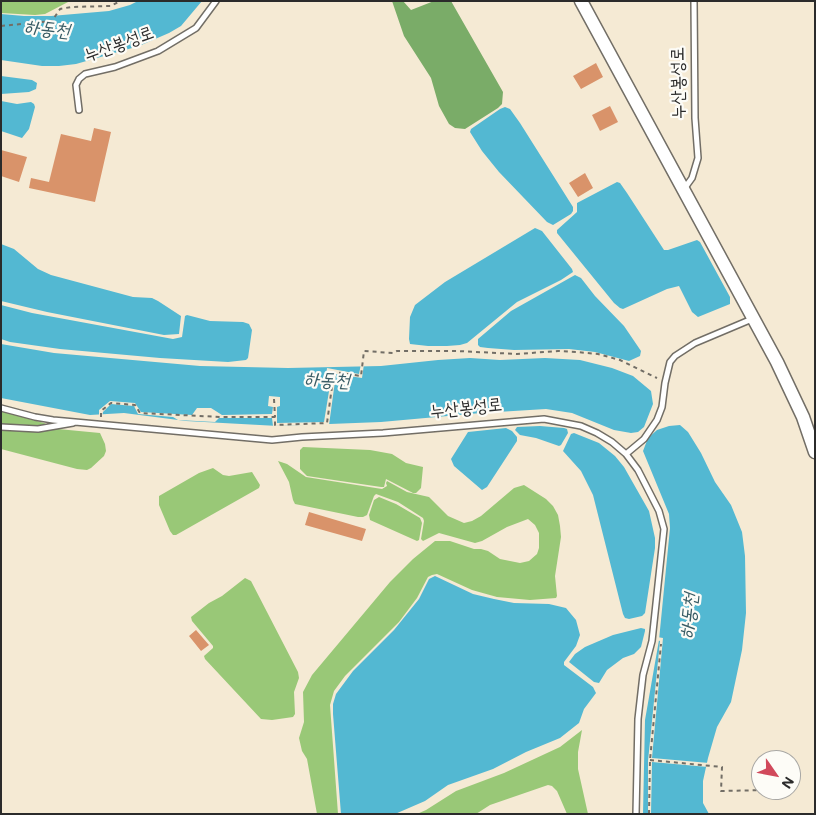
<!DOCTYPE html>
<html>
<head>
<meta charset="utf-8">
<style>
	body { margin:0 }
	#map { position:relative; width:816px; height:815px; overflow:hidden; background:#f5ead4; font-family:Mali,sans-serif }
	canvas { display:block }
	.frame { position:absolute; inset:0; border:2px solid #2b2b2b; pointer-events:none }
	.north { position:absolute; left:751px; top:750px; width:50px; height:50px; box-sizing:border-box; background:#fdfcf7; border:1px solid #a9a8a5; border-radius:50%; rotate:123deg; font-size:14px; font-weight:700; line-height:20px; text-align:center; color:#2b2b2b }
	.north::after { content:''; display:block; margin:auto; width:18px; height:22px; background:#d1495b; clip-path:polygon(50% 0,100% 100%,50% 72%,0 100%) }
</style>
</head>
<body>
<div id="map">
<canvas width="816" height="815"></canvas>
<div class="frame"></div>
<div class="north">N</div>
</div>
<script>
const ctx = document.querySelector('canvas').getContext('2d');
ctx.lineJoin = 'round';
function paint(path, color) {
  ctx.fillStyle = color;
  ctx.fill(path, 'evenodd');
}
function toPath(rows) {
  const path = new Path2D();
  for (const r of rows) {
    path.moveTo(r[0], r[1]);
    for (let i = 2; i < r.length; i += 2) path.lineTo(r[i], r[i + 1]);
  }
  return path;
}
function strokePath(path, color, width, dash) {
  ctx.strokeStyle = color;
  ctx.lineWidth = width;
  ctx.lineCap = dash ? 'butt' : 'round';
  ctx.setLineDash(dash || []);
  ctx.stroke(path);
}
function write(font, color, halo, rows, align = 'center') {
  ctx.font = font + ' Mali,"Poor Story",sans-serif';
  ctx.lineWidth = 4.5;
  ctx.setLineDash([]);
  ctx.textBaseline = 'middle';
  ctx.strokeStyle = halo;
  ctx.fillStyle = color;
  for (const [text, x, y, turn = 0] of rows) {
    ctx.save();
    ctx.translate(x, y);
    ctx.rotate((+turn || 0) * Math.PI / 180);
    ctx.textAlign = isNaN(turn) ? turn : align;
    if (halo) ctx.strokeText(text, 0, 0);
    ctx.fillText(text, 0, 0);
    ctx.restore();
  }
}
paint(toPath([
	[1,1,70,1,45,14,35,15,1,13],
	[1,411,44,423,50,426,1,424],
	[58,429,100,433,105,444,106,451,104,456,91,468,87,470,77,469,1,449,1,430],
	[303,447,370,450,392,454,406,463,423,467,421,488,416,493,413,493,386,479,384,487,381,487,307,476,300,469,300,450],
	[278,461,287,464,306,477,382,489,387,486,386,483,387,481,407,492,429,497,448,516,464,523,472,521,481,516,514,488,524,485,546,499,553,506,558,515,560,526,561,537,555,576,557,596,556,598,530,600,497,597,472,590,437,574,432,575,428,577,417,598,399,622,345,676,334,691,330,705,338,814,317,814,307,759,302,751,299,738,304,722,303,692,312,675,390,582,413,559,435,541,450,541,474,549,481,549,488,551,500,559,520,563,529,561,537,554,539,548,539,533,535,525,528,519,507,527,482,541,475,543,439,533,423,541,421,539,424,521,423,518,398,502,376,494,374,496,367,515,363,517,358,517,295,504,293,500,289,482],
	[213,468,223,475,229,476,252,472,260,485,259,488,176,535,173,535,170,531,159,505,159,496,199,473],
	[379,497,396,504,420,518,422,523,419,540,417,541,370,520,369,515,374,500],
	[245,578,251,581,298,672,299,678,294,692,295,714,293,717,272,720,261,719,205,659,204,656,213,648,213,646,192,621,191,617,209,603,222,596],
	[582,730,578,752,578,769,588,814,567,814,557,791,552,786,548,785,490,805,476,814,417,814,426,810,456,791,504,773,560,747]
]), '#99c877');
paint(toPath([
	[392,1,403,1,411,10,434,1,451,1,503,92,502,104,498,108,465,129,455,128,449,124,439,106,431,78,404,36]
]), '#7aac68');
paint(toPath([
	[138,1,202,1,181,26,169,33,139,46,76,64,59,66,42,66,1,60,1,14,24,16,51,16,109,11,130,5],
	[1,76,32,80,37,83,36,89,29,92,1,94],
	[1,101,17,104,31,102,34,104,35,107,29,129,22,138,1,131],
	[505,107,510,109,520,123,573,207,573,211,571,214,553,225,547,222,499,172,482,151,470,132,471,129,500,109],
	[617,182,620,183,627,193,664,250,668,250,697,240,700,242,730,297,730,304,698,317,692,312,679,286,667,289,623,309,620,308,614,303,557,233,557,230,577,212,577,203],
	[535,228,542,231,572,269,573,272,561,280,517,302,467,343,460,345,447,346,428,346,410,344,409,339,410,317,415,305,445,282],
	[1,244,14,249,38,269,51,275,133,297,152,298,158,301,181,316,179,334,164,335,47,312,1,301],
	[575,275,581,278,595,296,624,326,641,351,640,356,629,361,595,352,569,349,514,350,488,348,480,347,478,345,478,339,511,311],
	[1,305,32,313,173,339,182,337,185,316,187,315,210,321,243,322,249,324,252,330,248,358,246,360,228,362,160,358,60,349,10,342,1,339],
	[1,344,54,353,200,366,288,368,381,366,438,360,470,358,500,360,545,358,580,360,612,368,633,376,651,391,653,404,644,427,638,432,631,433,614,430,572,413,546,409,481,413,381,422,278,426,186,421,124,413,90,415,1,398],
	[680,425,688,432,701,453,715,482,731,505,742,532,745,556,746,613,742,650,731,702,717,727,708,758,703,781,703,803,709,814,643,814,645,720,659,640,670,528,669,514,643,451,648,438,657,430,669,426],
	[540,426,564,428,567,429,568,433,561,445,559,446,536,438,520,435,515,430,517,427],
	[506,428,512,431,517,437,517,441,487,487,482,490,454,466,451,459,468,432],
	[574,433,599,443,615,456,624,467,649,511,655,538,655,548,645,613,642,616,629,619,625,618,623,614,593,495,581,471,563,451,571,434],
	[435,576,473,594,494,599,514,603,549,604,566,608,576,620,580,635,576,646,564,662,564,665,593,687,596,693,584,709,579,723,560,738,526,752,493,769,448,785,425,801,395,814,341,814,333,714,333,704,336,694,353,671,394,630,419,599,429,579],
	[641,628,645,629,645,631,641,647,634,654,623,658,607,670,599,683,594,682,569,662,575,654,585,647,613,635]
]), '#53b8d2');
paint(toPath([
	[361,364,364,364,362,378,336,374,329,425,273,426,272,418,219,418,215,422,178,420,173,417,138,414,134,406,111,404,103,412,102,417,99,417,99,410,110,401,135,403,141,412,192,415,197,408,211,408,222,415,272,414,273,407,268,406,269,396,280,397,280,406,277,407,277,423,324,422,331,379,326,377,327,368,359,374],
	[657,637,663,638,652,758,709,763,708,767,652,762,651,814,648,814,648,761,660,641,657,640]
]), '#f5ead4');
paint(toPath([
	[596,63,603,77,581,89,573,76],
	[610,106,618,122,600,131,592,115],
	[94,128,111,132,95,202,29,188,31,178,49,182,61,134,91,141],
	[1,150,27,157,19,182,1,176],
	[585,173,593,188,578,197,569,183],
	[309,512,366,529,362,541,305,525],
	[196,630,209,645,201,651,189,636]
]), '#d9936a');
const service = toPath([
	[79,110,76,85,79,79,85,74,115,67,158,51,196,28,216,1],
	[684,189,692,178,698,158,695,118,694,1],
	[1,408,35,417,53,420,272,440,302,437,383,433,544,419,581,426,597,433,612,442,626,454,638,470,659,511,664,529,652,641,643,675,638,719,636,814],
	[1,427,38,429,73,423],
	[626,454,644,439,657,420,662,407,665,383,670,362,675,356,695,343,752,319]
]);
const tertiary = toPath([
	[581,1,777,362,803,417,815,452]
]);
strokePath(service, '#726e66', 8);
strokePath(tertiary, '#726e66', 15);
strokePath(toPath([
	[1,26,52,21,60,9,71,7,111,6,120,1],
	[274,399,275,417],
	[101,417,101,411,111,403,135,405,140,413,221,417,275,417,275,425,327,423,334,372,361,376,364,351,393,353,397,351,457,351,517,354,558,351,576,352,598,354,620,360,657,378],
	[650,760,722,767,721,791,770,790],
	[649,814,650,760,661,644]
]), '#726e66', 2, [4, 4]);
strokePath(service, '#fff', 5);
strokePath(tertiary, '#fff', 12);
write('18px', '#2b2b2b', '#fdfcf7', [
	["누산봉성로",119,44,-20],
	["누산봉성로",678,83,-91],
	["누산봉성로",466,408,-6]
]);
write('italic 19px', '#395c65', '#fdfcf7', [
	["하동천",47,29,6],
	["하동천",327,380,3],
	["하동천",689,616,-84]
]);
</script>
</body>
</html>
